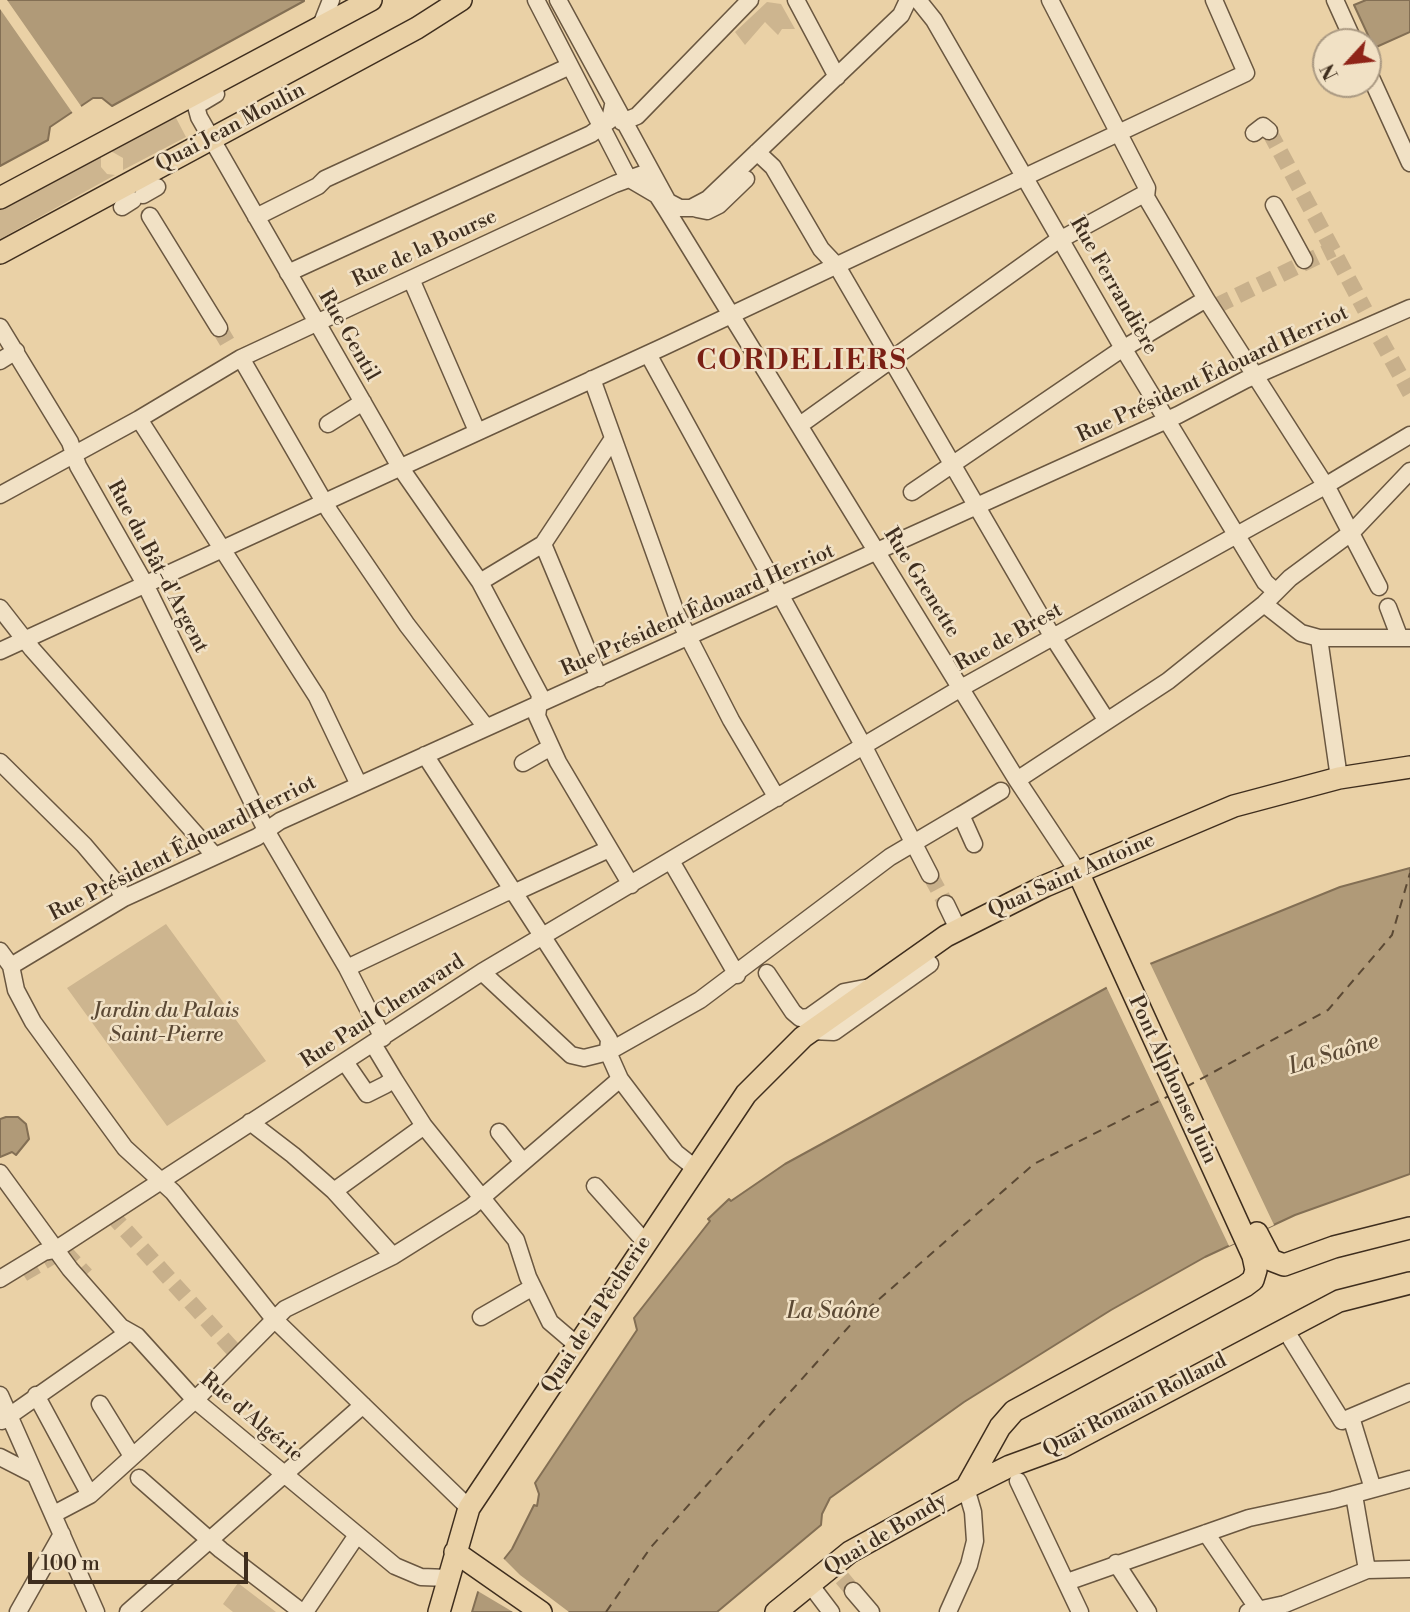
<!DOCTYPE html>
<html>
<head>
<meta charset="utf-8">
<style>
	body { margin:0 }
	#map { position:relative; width:1410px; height:1612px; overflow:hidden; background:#ead1a6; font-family:"Libre Bodoni",serif }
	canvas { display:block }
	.north { position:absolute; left:1312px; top:28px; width:70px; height:70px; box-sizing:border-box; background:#f1e1c5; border:2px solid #aa9982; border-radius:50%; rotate:243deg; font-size:19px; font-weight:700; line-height:28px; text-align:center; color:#3f2e1e }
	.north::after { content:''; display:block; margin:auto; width:24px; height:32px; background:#8f2418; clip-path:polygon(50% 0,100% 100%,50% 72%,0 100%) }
	.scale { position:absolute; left:28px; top:1552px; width:220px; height:32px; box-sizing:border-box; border:4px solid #3f2e1e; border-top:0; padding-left:9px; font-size:21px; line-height:24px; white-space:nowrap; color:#3f2e1e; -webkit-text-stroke:5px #f1e1c5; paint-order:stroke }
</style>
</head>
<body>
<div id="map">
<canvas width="1410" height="1612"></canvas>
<div class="north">N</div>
<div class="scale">100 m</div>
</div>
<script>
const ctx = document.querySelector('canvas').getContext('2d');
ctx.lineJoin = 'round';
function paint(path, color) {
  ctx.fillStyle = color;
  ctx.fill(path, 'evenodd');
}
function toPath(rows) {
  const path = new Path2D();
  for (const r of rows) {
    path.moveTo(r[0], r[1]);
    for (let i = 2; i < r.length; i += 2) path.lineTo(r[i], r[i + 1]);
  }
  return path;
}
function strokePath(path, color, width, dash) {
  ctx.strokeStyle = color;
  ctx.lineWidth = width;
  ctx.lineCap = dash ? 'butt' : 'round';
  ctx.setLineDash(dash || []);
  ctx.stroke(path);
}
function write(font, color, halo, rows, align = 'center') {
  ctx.font = font + ' "Libre Bodoni",serif';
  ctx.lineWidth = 5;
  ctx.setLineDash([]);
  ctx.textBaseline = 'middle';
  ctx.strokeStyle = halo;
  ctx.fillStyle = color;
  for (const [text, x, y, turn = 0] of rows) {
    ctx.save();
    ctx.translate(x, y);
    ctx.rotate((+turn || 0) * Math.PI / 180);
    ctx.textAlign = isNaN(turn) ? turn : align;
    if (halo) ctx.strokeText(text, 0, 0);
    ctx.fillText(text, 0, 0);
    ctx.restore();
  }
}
paint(toPath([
	[767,2,781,4,795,29,782,29,778,35,765,22,745,45,735,32],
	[175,116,186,137,123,170,123,158,109,150],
	[101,154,101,167,107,174,115,175,0,239,0,206],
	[166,924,266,1061,167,1126,67,988],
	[238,1583,276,1612,233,1612,223,1604]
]), '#cdb58f');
const water = toPath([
	[0,0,304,0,304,1,112,106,102,98,93,98,50,127,48,140,0,166,0,0],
	[1366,0,1410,0,1410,32,1374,48,1354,5,1366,0],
	[1410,868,1410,1174,1295,1215,1205,1257,1111,1310,964,1402,830,1498,822,1514,821,1525,717,1612,472,1612,478,1592,512,1549,534,1505,537,1506,539,1494,535,1483,637,1330,634,1318,710,1221,708,1219,729,1199,731,1201,785,1164,1150,964,1340,887,1410,868],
	[6,1117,18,1117,26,1124,29,1139,16,1155,12,1152,0,1157,0,1119,6,1117]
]);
paint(water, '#b09a78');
strokePath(water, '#836f54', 2);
paint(toPath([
	[0,0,7,0,83,109,74,115,0,9],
	[1149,961,1274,1225,1229,1246,1105,984],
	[501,1556,520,1575,569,1612,513,1612,476,1590]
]), '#ead1a6');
strokePath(toPath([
	[1186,1087,1328,1010,1392,935,1410,873],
	[606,1612,651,1547,853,1322,1034,1164,1169,1096]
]), '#5b4934', 2, [9, 7]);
strokePath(toPath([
	[1269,131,1365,310],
	[1216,306,1333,249],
	[219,328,229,345],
	[1380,339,1410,393],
	[930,875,946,904],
	[110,1213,238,1355],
	[23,1274,63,1250,86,1275],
	[842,1578,853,1591]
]), '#c8b08b', 16, [16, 8]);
const minor = toPath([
	[536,0,628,178,657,195,666,209,1017,780,1078,872],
	[558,0,667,200],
	[796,0,837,77],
	[918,0,934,20,1120,343,1265,582,1275,591],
	[1050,0,1147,188,1146,197,1206,299,1329,491,1379,587],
	[1335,0,1354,42],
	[320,28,331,0],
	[1368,71,1410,163],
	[216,94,196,106,199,117,400,467,480,582,540,695,537,716,558,762,631,885],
	[622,122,637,116,750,0],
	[1254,133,1263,126,1269,131],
	[757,152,773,167,821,249,837,266,1051,634,1107,721],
	[143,195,157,187],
	[659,197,680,208,691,208,708,199,901,15,908,0],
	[1274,205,1304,260],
	[122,207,133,200],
	[697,209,707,211,719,205,746,179],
	[150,216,219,328],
	[256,217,318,186,325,179,570,66],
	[288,273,591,134,610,120,613,105],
	[411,279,477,431],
	[0,327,70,442,78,466,145,584,267,832,347,968,383,1038],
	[648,354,864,747,930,875],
	[241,358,330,512,407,625,486,727],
	[0,361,16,351],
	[592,379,676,613,731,720,777,798],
	[139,419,317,697,359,785],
	[328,424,363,402],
	[800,425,1054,243,1144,194],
	[912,492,1116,353,1206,299],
	[0,495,139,419,241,358,615,184,651,171],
	[543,544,599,678],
	[480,582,543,544,612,440],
	[1264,604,1301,633,1319,638,1410,638],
	[1388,607,1399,636],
	[0,608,32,649,215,856],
	[1319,638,1339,778],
	[0,651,663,347,1246,73,1214,0],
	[425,755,609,1039,608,1052,620,1079,676,1153,695,1168],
	[0,762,84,845,112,878,124,898],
	[523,763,551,747],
	[1017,780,1168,681,1264,604,1290,578,1352,532,1410,471],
	[961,815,1001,791],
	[671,861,737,975],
	[946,904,958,929],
	[0,951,11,966,16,990,33,1022,125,1148,173,1192,274,1319,469,1508],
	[11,966,124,898,257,837,280,821,1178,415,1245,380,1410,308],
	[347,968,505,893,520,890,609,849],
	[482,972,571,1055,584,1058,608,1052,700,1000,890,857,961,815,974,844],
	[767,973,793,1012,800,1018,809,1017,844,992,870,987],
	[811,1031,834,1032,930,964],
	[345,1062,367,1094,385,1085,394,1079,373,1044],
	[394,1079,424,1126,516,1240,528,1277,550,1322,577,1345],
	[250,1122,293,1155,334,1191,393,1256],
	[499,1132,523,1162],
	[0,1173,70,1269,121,1327,137,1336,195,1400,395,1566,421,1577,448,1578],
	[595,1186,645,1242],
	[334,1191,424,1126],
	[0,1279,44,1252,55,1250,482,972,961,688,1325,486,1410,435],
	[481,1317,533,1287],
	[1291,1339,1342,1421,1351,1417,1373,1489],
	[0,1395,96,1612],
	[36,1395,90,1495],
	[100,1404,132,1456],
	[1351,1417,1410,1392],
	[2,1421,129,1332],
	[0,1457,35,1475],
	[139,1478,221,1550,302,1612],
	[1018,1481,1080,1612],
	[1354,1495,1367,1570],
	[54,1514,90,1495,195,1400,285,1309,393,1256,471,1207,620,1079],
	[1206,1533,1258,1609],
	[1116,1563,1148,1612],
	[1067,1582,1249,1518,1333,1500,1410,1479],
	[809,1583,831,1612],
	[853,1591,871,1612],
	[18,1612,62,1534],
	[128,1612,363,1405],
	[305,1612,357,1535],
	[948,1612,969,1565,975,1541,973,1512,966,1488],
	[1248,1612,1285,1604,1367,1570,1410,1569]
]);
const major = toPath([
	[0,198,371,0],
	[0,253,417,28,461,0],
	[1257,1233,1271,1260,1284,1265,1334,1247,1410,1228],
	[966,1488,1000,1427,1014,1411,1245,1286,1253,1280,1256,1270,1253,1256,1078,872],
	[455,1552,541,1612],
	[439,1612,469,1508,746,1094,803,1037,946,936,1045,886,1234,806,1339,778,1410,767],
	[776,1612,850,1552,966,1488,1010,1466,1062,1447,1339,1301,1410,1283]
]);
strokePath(minor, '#6a5740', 19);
strokePath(major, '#3f2e1e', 24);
strokePath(minor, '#f1e1c5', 16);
strokePath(major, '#ead1a6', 21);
write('21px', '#3f2e1e', '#f1e1c5', [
	["Quai Jean Moulin",231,128,-28],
	["Rue de la Bourse",425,249,-25],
	["Rue Ferrandière",1113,286,60],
	["Rue Gentil",348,336,60],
	["Rue Président Édouard Herriot",1213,375,-25],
	["Rue du Bât-d'Argent",157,567,62],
	["Rue Grenette",921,583,58],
	["Rue Président Édouard Herriot",698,611,-24],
	["Rue de Brest",1009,638,-29],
	["Rue Président Édouard Herriot",183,849,-27],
	["Quai Saint Antoine",1072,876,-24],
	["Rue Paul Chenavard",383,1012,-33],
	["Pont Alphonse Juin",1172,1080,65],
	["Quai de la Pêcherie",597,1315,-57],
	["Quai Romain Rolland",1135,1406,-27],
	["Rue d'Algérie",251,1418,40],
	["Quai de Bondy",886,1535,-31]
]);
write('italic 21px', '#5b4935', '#f1e1c5', [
	["Jardin du Palais",166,1012],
	["Saint-Pierre",166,1036]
]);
write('italic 23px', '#5b4934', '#f1e1c5', [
	["La Saône",1334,1055,-17],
	["La Saône",833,1312]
]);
ctx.letterSpacing = '2px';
write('bold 28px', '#7a1f14', '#f1e1c5', [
	["CORDELIERS",802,362]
]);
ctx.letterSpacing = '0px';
</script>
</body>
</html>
